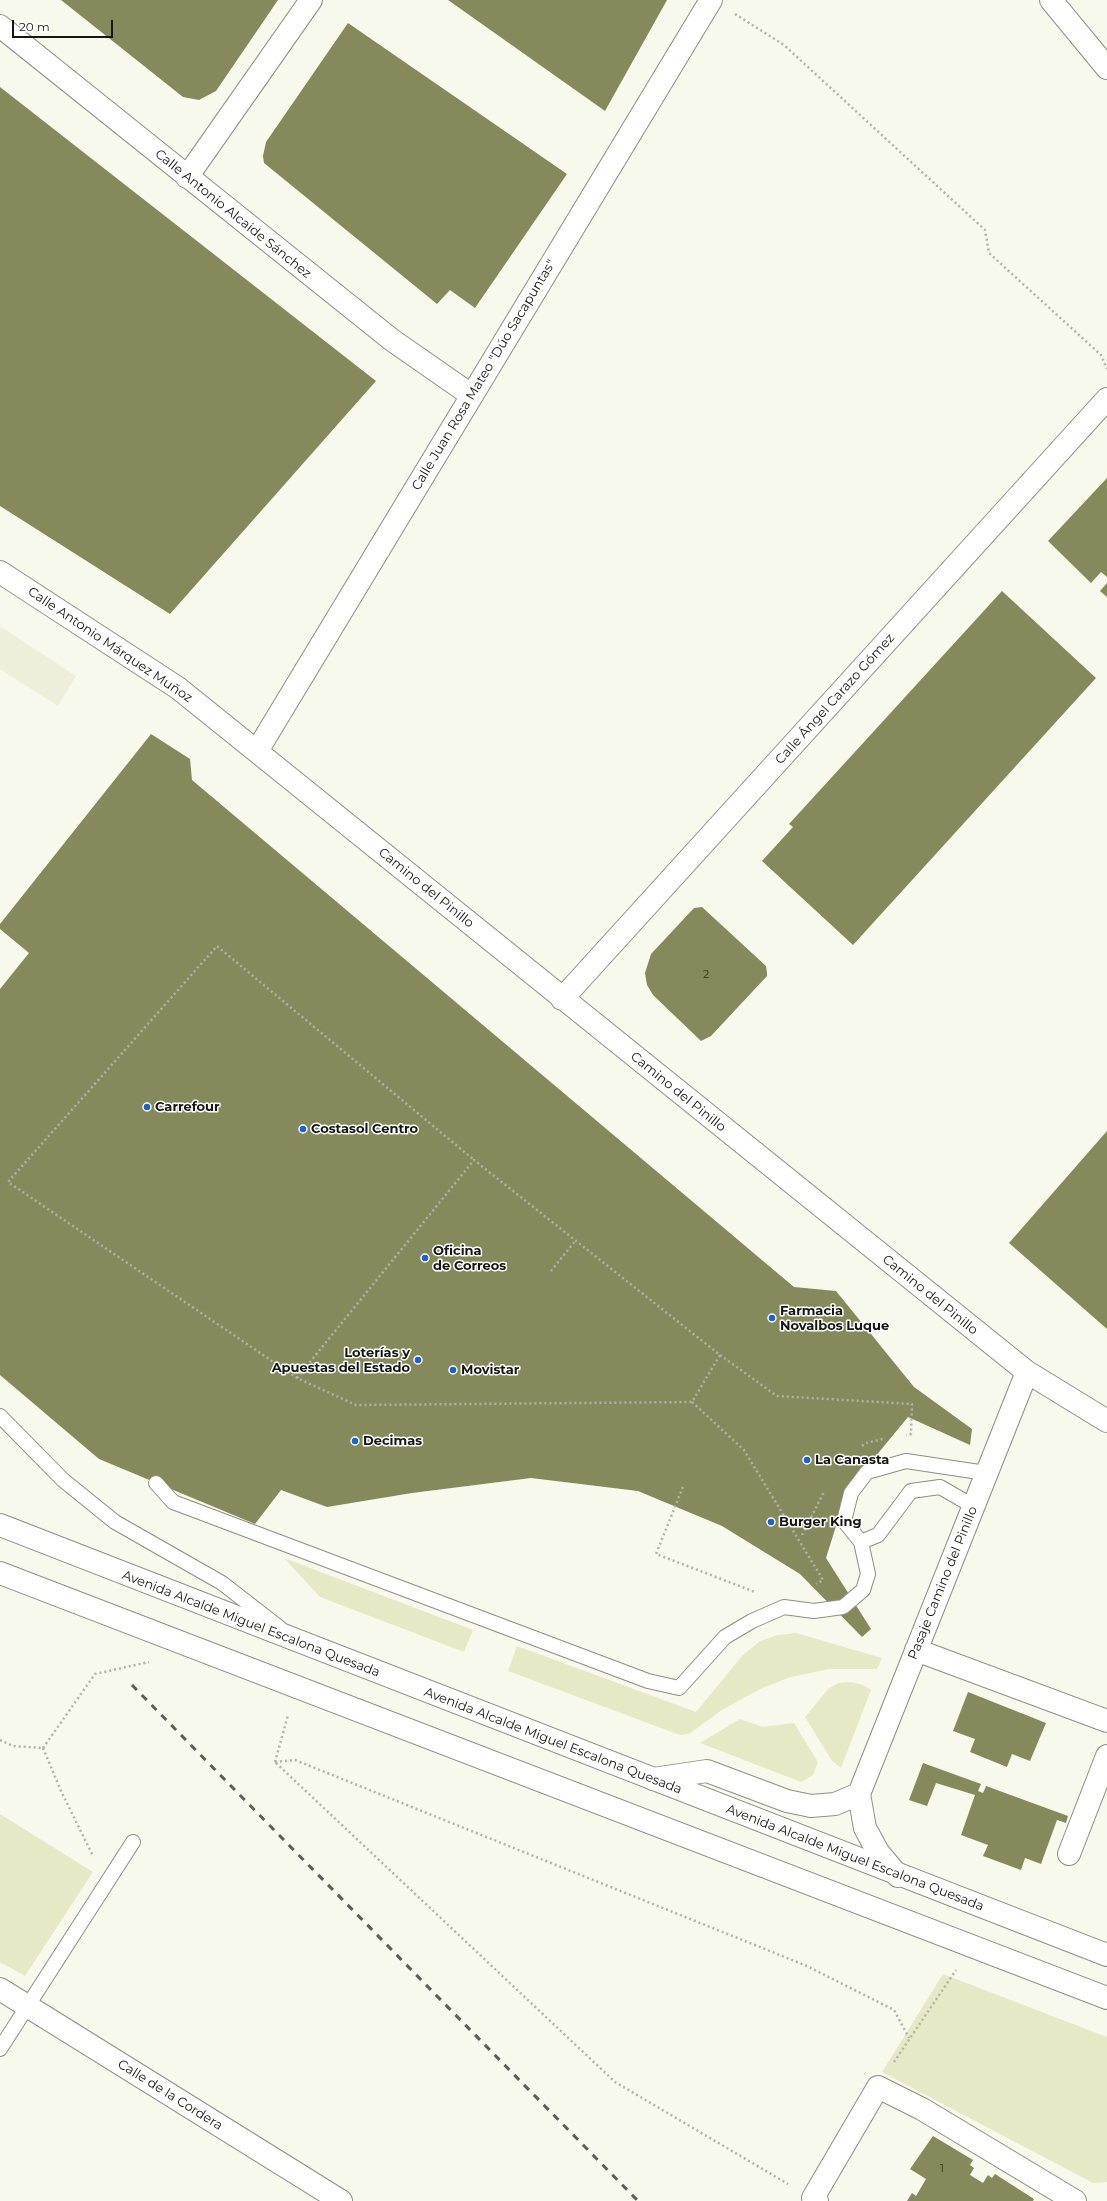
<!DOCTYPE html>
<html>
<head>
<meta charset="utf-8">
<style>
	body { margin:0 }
	#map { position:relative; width:1107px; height:2201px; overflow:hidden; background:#f8f9ed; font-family:Montserrat,sans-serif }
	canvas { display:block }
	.scale { position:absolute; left:12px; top:20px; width:101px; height:18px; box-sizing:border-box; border:2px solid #151612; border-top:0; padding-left:5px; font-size:12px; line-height:14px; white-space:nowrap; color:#151612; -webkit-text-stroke:3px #fff; paint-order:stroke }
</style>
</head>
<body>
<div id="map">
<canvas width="1107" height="2201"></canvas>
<div class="scale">20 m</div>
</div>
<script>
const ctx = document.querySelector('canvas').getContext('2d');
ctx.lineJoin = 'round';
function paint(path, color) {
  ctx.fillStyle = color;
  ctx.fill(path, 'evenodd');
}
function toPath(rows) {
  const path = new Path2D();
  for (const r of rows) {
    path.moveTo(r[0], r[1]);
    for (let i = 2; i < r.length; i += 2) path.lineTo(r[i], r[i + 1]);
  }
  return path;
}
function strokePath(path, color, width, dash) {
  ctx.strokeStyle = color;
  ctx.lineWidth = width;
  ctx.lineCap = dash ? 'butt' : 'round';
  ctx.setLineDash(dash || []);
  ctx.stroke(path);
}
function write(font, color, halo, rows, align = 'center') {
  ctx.font = font + ' Montserrat,sans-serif';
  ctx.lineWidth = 3;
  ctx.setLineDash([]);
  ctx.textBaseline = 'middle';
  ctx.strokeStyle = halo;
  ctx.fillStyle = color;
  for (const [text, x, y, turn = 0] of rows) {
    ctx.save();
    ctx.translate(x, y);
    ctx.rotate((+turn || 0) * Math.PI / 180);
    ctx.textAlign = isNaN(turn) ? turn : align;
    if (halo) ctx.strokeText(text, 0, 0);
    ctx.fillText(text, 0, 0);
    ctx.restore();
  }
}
paint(toPath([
	[0,626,76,676,58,706,0,669]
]), '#edefdb');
paint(toPath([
	[284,1558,473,1630,464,1652,320,1597],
	[796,1633,882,1658,877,1669,829,1669,791,1677,762,1688,722,1710,689,1734,680,1735,508,1671,517,1646,696,1712,742,1656,760,1641,778,1635],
	[852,1682,863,1685,871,1690,841,1768,832,1761,805,1717,828,1689,838,1683],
	[740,1719,763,1727,794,1723,818,1762,813,1775,801,1782,700,1743],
	[0,1814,93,1872,25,1976,0,1962],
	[943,1974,1107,2037,1107,2182,1093,2183,882,2072]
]), '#e6e9c5');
paint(toPath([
	[61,0,278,0,216,91,199,100,183,97],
	[448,0,667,0,605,111],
	[348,23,567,174,475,308,450,290,437,304,264,163,263,156,266,142],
	[0,87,376,381,170,614,0,506],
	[1107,478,1107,577,1101,572,1091,583,1048,541],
	[1107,583,1107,597,1100,591],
	[1002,591,1096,678,853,945,762,861,793,827,789,824],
	[151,734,190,759,192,780,794,1287,836,1291,914,1387,972,1429,970,1445,908,1417,847,1491,826,1558,871,1629,862,1637,800,1574,722,1526,638,1491,531,1478,412,1493,327,1507,281,1490,255,1524,99,1459,0,1375,0,989,29,953,0,929,0,924],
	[702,907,766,966,767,973,767,976,711,1036,701,1041,653,995,647,985,645,973,651,954,694,908],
	[1107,1131,1107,1329,1009,1243],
	[968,1692,1046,1723,1030,1761,1012,1754,1007,1767,970,1752,975,1739,953,1731],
	[923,1763,981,1784,978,1791,983,1793,986,1786,1068,1816,1066,1823,1057,1820,1041,1864,1025,1858,1021,1870,983,1856,988,1845,961,1835,975,1795,936,1783,927,1806,909,1800],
	[933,2136,973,2160,970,2165,974,2168,970,2175,983,2183,988,2175,992,2178,995,2174,1034,2199,1033,2201,907,2201,912,2193,916,2196,926,2179,910,2169]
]), '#86895b');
const lane = toPath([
	[0,1416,63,1480,115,1522,222,1583,280,1628],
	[156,1483,173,1502,648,1681,679,1688,725,1637,752,1621,784,1607,814,1611,843,1607,863,1590,868,1574,861,1542,844,1521,851,1493,867,1472,906,1461,986,1473],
	[861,1542,878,1535,911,1491,940,1487,973,1506],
	[0,2049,133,1842]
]);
const street = toPath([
	[1051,0,1107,68],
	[0,26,392,340,471,395],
	[187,177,311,0],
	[0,572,178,688,1027,1372,1107,1421],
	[257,751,711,0],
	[562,999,1107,399],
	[916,1650,1107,1721],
	[653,1779,707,1771,787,1801,811,1806,835,1804,859,1794],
	[1069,1854,1107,1756],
	[898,1876,878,1852,865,1828,859,1794,1027,1372],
	[0,1989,341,2201],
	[817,2201,813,2198,878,2087,922,2109,1075,2201]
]);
const primary = toPath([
	[0,1525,1107,1955],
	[0,1573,1107,1998]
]);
strokePath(lane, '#8e8e83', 16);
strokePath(street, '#8e8e83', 24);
strokePath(primary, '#8e8e83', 24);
strokePath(toPath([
	[735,14,784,45,985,230,989,253,1101,355,1107,369],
	[551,1271,576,1240],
	[720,1355,777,1396,912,1404,911,1434,906,1435],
	[297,1378,474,1160,720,1355,692,1402,356,1405,297,1378,8,1182,217,946,474,1160],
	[692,1402,744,1450,823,1580,816,1584],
	[862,1446,866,1443,883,1439],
	[683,1487,656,1554,755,1592],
	[802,1535,824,1492],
	[0,1740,13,1746,43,1748],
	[43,1748,61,1791,93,1856],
	[43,1748,95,1674,149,1662],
	[275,1762,295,1760,807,1966,894,2010,909,2038],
	[275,1762,288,1715],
	[276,1763,615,2082,788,2184],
	[894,2062,956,1970]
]), '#b1b2a9', 2.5, [2, 3]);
strokePath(lane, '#fff', 14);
strokePath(street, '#fff', 22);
strokePath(primary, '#fff', 22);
strokePath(toPath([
	[132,1685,638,2201]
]), '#5c5d56', 3, [7, 7]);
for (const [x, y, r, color] of [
	[147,1107,4,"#1f60cc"],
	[303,1129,4,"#1f60cc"],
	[425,1258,4,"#1f60cc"],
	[772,1318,4,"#1f60cc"],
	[418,1360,4,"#1f60cc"],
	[453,1370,4,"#1f60cc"],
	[355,1441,4,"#1f60cc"],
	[807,1460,4,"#1f60cc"],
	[771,1522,4,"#1f60cc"]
]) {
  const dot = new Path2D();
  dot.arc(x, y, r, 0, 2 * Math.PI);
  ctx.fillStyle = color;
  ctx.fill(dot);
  strokePath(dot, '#fff', 1.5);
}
write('11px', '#313324', null, [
	["2",706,975],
	["1",942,2169]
]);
write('13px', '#151612', '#fff', [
	["Calle Antonio Alcaide Sánchez",233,214,39],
	["Calle Juan Rosa Mateo \"Dúo Sacapuntas\"",484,375,-59],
	["Calle Antonio Márquez Muñoz",110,645,34],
	["Calle Ángel Carazo Gómez",835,699,-48],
	["Camino del Pinillo",426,888,39],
	["Camino del Pinillo",678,1092,39],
	["Camino del Pinillo",930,1295,39],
	["Pasaje Camino del Pinillo",943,1583,-68],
	["Avenida Alcalde Miguel Escalona Quesada",251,1624,21],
	["Avenida Alcalde Miguel Escalona Quesada",553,1741,21],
	["Avenida Alcalde Miguel Escalona Quesada",855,1858,21],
	["Calle de la Cordera",170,2095,32]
]);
write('bold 13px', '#151612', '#fff', [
	["Carrefour",155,1107],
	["Costasol Centro",311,1129],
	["Oficina",433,1251],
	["de Correos",433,1266],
	["Farmacia",780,1311],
	["Novalbos Luque",780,1326],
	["Loterías y",410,1353,"right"],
	["Apuestas del Estado",410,1368,"right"],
	["Movistar",461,1370],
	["Decimas",363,1441],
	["La Canasta",815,1460],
	["Burger King",779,1522]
], 'left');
</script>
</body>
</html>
